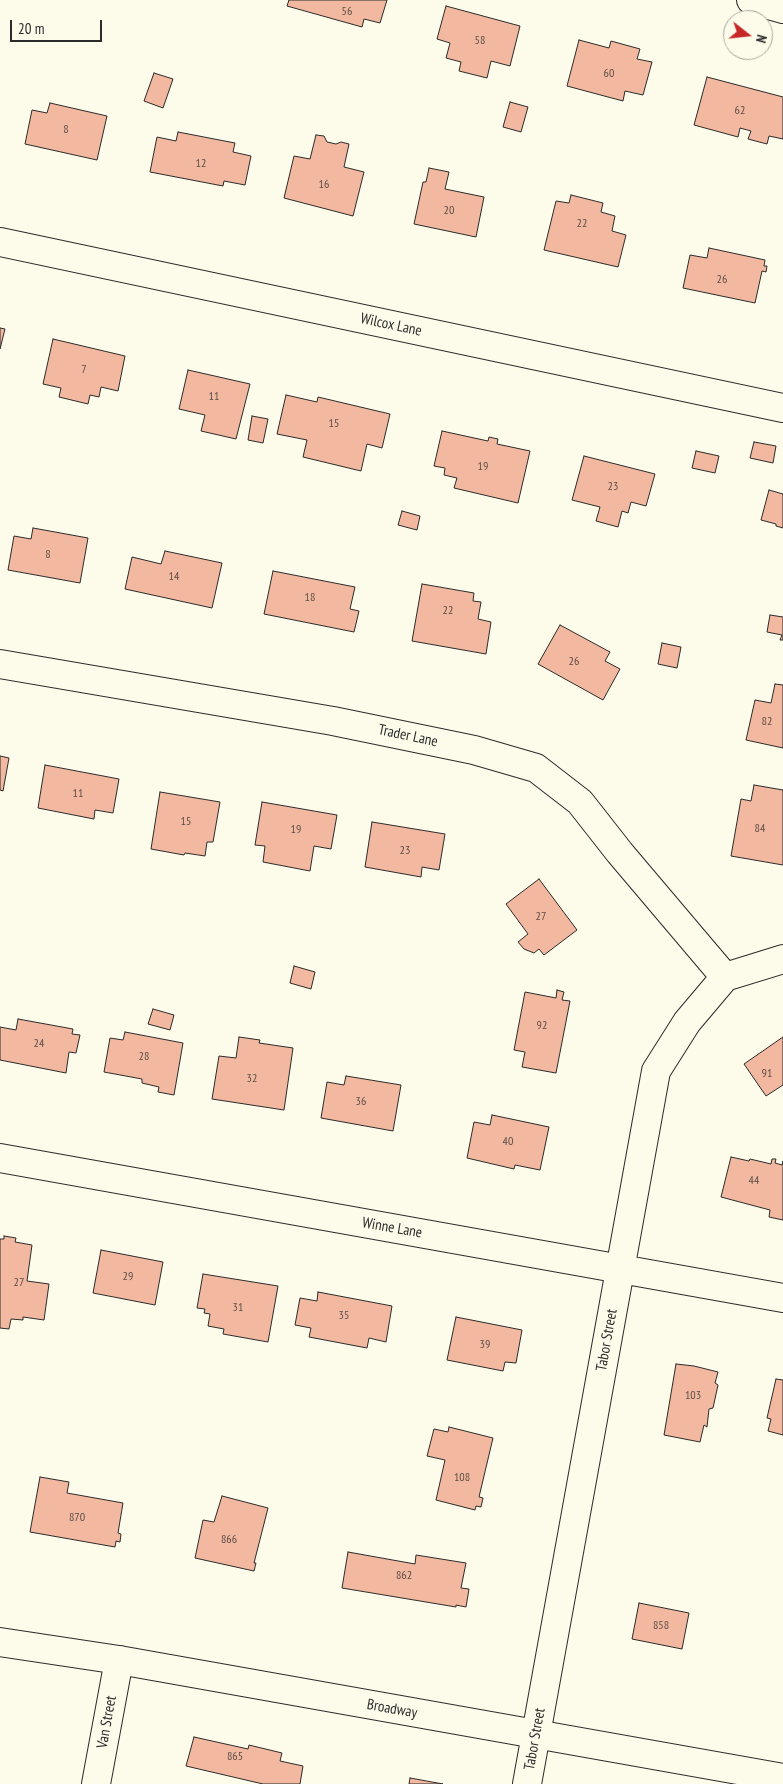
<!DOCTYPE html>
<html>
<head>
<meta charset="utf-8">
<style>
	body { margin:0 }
	#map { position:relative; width:783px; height:1784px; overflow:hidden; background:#fdfbea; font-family:"PT Sans Narrow",sans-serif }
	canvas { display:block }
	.north { position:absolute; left:723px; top:10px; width:50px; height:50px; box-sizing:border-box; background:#fdfbea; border:1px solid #a9a89e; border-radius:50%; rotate:106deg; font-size:14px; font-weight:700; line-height:20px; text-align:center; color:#2b2b2b }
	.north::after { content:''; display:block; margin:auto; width:18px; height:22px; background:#c62828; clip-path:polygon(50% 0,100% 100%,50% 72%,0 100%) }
	.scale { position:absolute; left:10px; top:20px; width:92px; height:22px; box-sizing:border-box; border:2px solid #2b2b2b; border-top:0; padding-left:6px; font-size:15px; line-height:18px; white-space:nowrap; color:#2b2b2b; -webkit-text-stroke:4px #fdfbea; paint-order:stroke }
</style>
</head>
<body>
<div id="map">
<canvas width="783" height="1784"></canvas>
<div class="north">N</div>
<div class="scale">20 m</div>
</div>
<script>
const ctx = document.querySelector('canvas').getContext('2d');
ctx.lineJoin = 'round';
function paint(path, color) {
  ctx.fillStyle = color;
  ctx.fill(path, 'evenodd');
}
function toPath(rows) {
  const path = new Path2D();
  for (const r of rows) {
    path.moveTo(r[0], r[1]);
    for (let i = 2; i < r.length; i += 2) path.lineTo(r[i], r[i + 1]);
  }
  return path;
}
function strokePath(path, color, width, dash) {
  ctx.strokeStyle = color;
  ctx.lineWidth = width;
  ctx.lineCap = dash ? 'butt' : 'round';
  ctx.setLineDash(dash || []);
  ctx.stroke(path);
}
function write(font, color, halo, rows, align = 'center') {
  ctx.font = font + ' "PT Sans Narrow",sans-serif';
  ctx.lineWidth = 4;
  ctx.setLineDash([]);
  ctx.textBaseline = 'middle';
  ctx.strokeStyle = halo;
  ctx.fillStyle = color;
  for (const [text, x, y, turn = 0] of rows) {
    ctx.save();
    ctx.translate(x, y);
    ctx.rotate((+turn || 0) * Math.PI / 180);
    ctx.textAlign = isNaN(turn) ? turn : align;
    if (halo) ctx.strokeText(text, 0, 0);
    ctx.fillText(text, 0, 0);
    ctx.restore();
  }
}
const building = toPath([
	[289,0,387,0,380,23,364,19,362,27,287,6,289,0],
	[446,6,520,26,510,66,491,61,487,78,459,71,461,62,446,58,450,43,437,39,446,6],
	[579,40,609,48,611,41,640,49,637,59,652,62,643,95,625,91,623,101,567,86,579,40],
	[154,73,173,79,163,108,144,101,154,73],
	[707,77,783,97,783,139,769,136,767,144,748,139,751,131,740,128,738,137,694,125,707,77],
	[510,102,528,107,521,132,503,127,510,102],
	[50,103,107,116,97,160,25,144,32,110,47,113,50,103],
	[178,132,235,143,233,152,251,156,245,185,224,181,223,186,150,172,157,137,176,141,178,132],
	[316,135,324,136,327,142,336,144,341,142,349,144,344,167,364,172,353,216,284,198,294,156,310,159,316,135],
	[429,168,449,172,445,189,484,197,476,237,414,224,423,182,426,182,429,168],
	[571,195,603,203,601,212,615,216,612,231,626,235,618,267,544,250,556,201,569,203,571,195],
	[709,248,765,260,764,266,767,266,766,272,762,271,755,303,683,288,690,255,707,258,709,248],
	[0,328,5,329,0,349,0,328],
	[53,339,125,356,118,391,101,387,99,397,90,395,88,404,59,397,61,388,43,384,53,339],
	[188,370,250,384,236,439,201,431,205,415,179,409,188,370],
	[286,395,317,402,318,397,390,414,382,448,367,444,361,471,303,457,307,440,277,434,286,395],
	[252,416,268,419,263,443,248,440,252,416],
	[442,431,488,441,489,437,498,439,497,444,530,451,518,503,454,488,457,478,444,475,445,468,434,466,442,431],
	[754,442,776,446,773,463,750,458,754,442],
	[696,451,719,456,715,473,692,468,696,451],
	[584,456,655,474,646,506,631,502,628,513,622,511,618,527,596,521,600,507,572,500,584,456],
	[769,490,783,494,783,528,776,526,776,524,761,520,769,490],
	[402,511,420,516,417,530,398,525,402,511],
	[33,528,88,538,80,583,8,570,14,536,31,539,33,528],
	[165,551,222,563,212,608,125,589,132,557,161,564,165,551],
	[273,571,355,587,350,609,359,611,354,632,264,614,273,571],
	[422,584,474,593,473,601,481,602,478,619,491,622,486,654,412,641,422,584],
	[770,615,783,617,783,640,780,640,782,635,767,632,770,615],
	[560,625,610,652,605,661,620,669,603,700,538,664,560,625],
	[662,643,681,647,677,668,658,664,662,643],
	[775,684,783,685,783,748,746,740,755,700,771,703,775,684],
	[0,756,9,758,3,791,0,790,0,756],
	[45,765,119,779,113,813,95,810,94,819,38,808,45,765],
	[754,785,783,790,783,865,731,856,741,799,751,801,754,785],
	[160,792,220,802,213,842,207,842,205,856,185,853,184,855,151,849,160,792],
	[262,802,337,815,331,849,314,846,310,871,263,862,265,846,255,845,262,802],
	[372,822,445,834,439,870,422,867,421,877,365,867,372,822],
	[539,879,577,930,544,955,539,949,534,953,524,949,518,942,528,934,506,904,539,879],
	[294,966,315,972,311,989,290,983,294,966],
	[557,990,564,992,562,1000,570,1001,556,1073,522,1067,525,1052,514,1050,525,992,556,998,557,990],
	[153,1009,174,1015,170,1030,148,1024,153,1009],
	[18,1019,73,1029,72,1034,80,1035,76,1053,69,1052,66,1073,0,1060,0,1027,16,1030,18,1019],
	[125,1032,183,1043,174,1095,158,1092,159,1087,142,1083,142,1079,104,1072,110,1038,123,1040,125,1032],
	[239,1037,260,1040,259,1043,293,1048,284,1110,212,1099,219,1056,236,1058,239,1037],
	[783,1037,783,1085,766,1096,744,1064,783,1037],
	[346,1076,401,1085,393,1131,321,1118,327,1082,344,1085,346,1076],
	[492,1115,549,1127,540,1170,515,1165,514,1169,467,1158,474,1122,490,1125,492,1115],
	[731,1157,749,1161,750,1159,771,1164,772,1159,776,1159,775,1163,782,1165,783,1161,783,1220,769,1217,770,1210,721,1197,731,1157],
	[4,1236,16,1238,15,1242,32,1245,27,1281,49,1284,44,1320,23,1317,23,1320,11,1319,9,1329,0,1328,0,1239,4,1239,4,1236],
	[101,1250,163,1262,155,1305,93,1293,101,1250],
	[203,1274,278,1286,268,1342,223,1334,224,1329,208,1326,210,1314,204,1313,205,1309,197,1308,203,1274],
	[318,1292,392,1306,386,1342,369,1338,367,1348,309,1337,311,1328,295,1325,300,1298,317,1301,318,1292],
	[456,1317,522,1330,516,1363,505,1362,503,1371,447,1360,456,1317],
	[676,1364,694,1366,718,1372,715,1383,718,1385,713,1408,709,1409,707,1427,704,1425,700,1442,664,1435,676,1364],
	[776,1379,783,1380,783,1435,768,1431,771,1419,767,1418,776,1379],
	[449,1427,493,1438,479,1497,483,1498,481,1507,476,1506,475,1510,436,1500,445,1460,427,1456,434,1429,448,1432,449,1427],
	[40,1477,69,1482,67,1493,123,1503,118,1533,121,1534,120,1542,116,1541,115,1547,30,1532,40,1477],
	[222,1496,268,1508,254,1563,256,1563,254,1571,195,1558,203,1520,214,1522,222,1496],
	[348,1552,415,1564,416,1555,466,1563,461,1588,469,1589,466,1607,456,1605,456,1607,342,1588,348,1552],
	[639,1603,689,1613,682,1649,632,1639,639,1603],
	[194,1737,248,1749,249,1745,282,1753,280,1761,303,1766,300,1784,263,1784,186,1766,194,1737],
	[410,1778,443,1784,409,1784,410,1778]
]);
paint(building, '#f2b8a0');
strokePath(building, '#2b2b2b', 1);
const street = toPath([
	[751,0,783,9],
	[0,242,783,408],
	[0,664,333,721,474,750,536,768,580,802,620,853,725,977],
	[0,1158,783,1298],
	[96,1784,119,1660],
	[527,1784,656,1071,687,1022,725,977,783,959]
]);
const secondary = toPath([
	[0,1642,119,1660,783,1778]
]);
strokePath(street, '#2b2b2b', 30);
strokePath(secondary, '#2b2b2b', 30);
strokePath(street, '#fdfbea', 28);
strokePath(secondary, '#fdfbea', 28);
write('12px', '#5d4e48', null, [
	["56",347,12],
	["58",480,41],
	["60",609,74],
	["62",740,111],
	["8",66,130],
	["12",201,164],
	["16",324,185],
	["20",449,211],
	["22",582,224],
	["26",722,280],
	["7",84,370],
	["11",214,397],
	["15",334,424],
	["19",483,467],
	["23",613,487],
	["8",48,555],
	["14",174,577],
	["18",310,598],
	["22",448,611],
	["26",574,662],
	["82",767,722],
	["11",78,794],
	["15",186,822],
	["84",760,829],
	["19",296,830],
	["23",405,851],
	["27",541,917],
	["92",542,1026],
	["24",39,1044],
	["28",144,1057],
	["91",767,1074],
	["32",252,1079],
	["36",361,1102],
	["40",508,1142],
	["44",754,1181],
	["29",128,1277],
	["27",19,1283],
	["31",238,1308],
	["35",344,1316],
	["39",485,1345],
	["103",693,1396],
	["108",462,1478],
	["870",77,1518],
	["866",229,1540],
	["862",404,1576],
	["858",661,1626],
	["865",235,1757]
]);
write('15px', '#2b2b2b', '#fdfbea', [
	["Wilcox Lane",391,325,12],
	["Trader Lane",408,736,12],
	["Winne Lane",392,1228,10],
	["Tabor Street",607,1340,-80],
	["Broadway",392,1709,10],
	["Van Street",107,1722,-80],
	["Tabor Street",535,1739,-80]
]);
</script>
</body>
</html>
